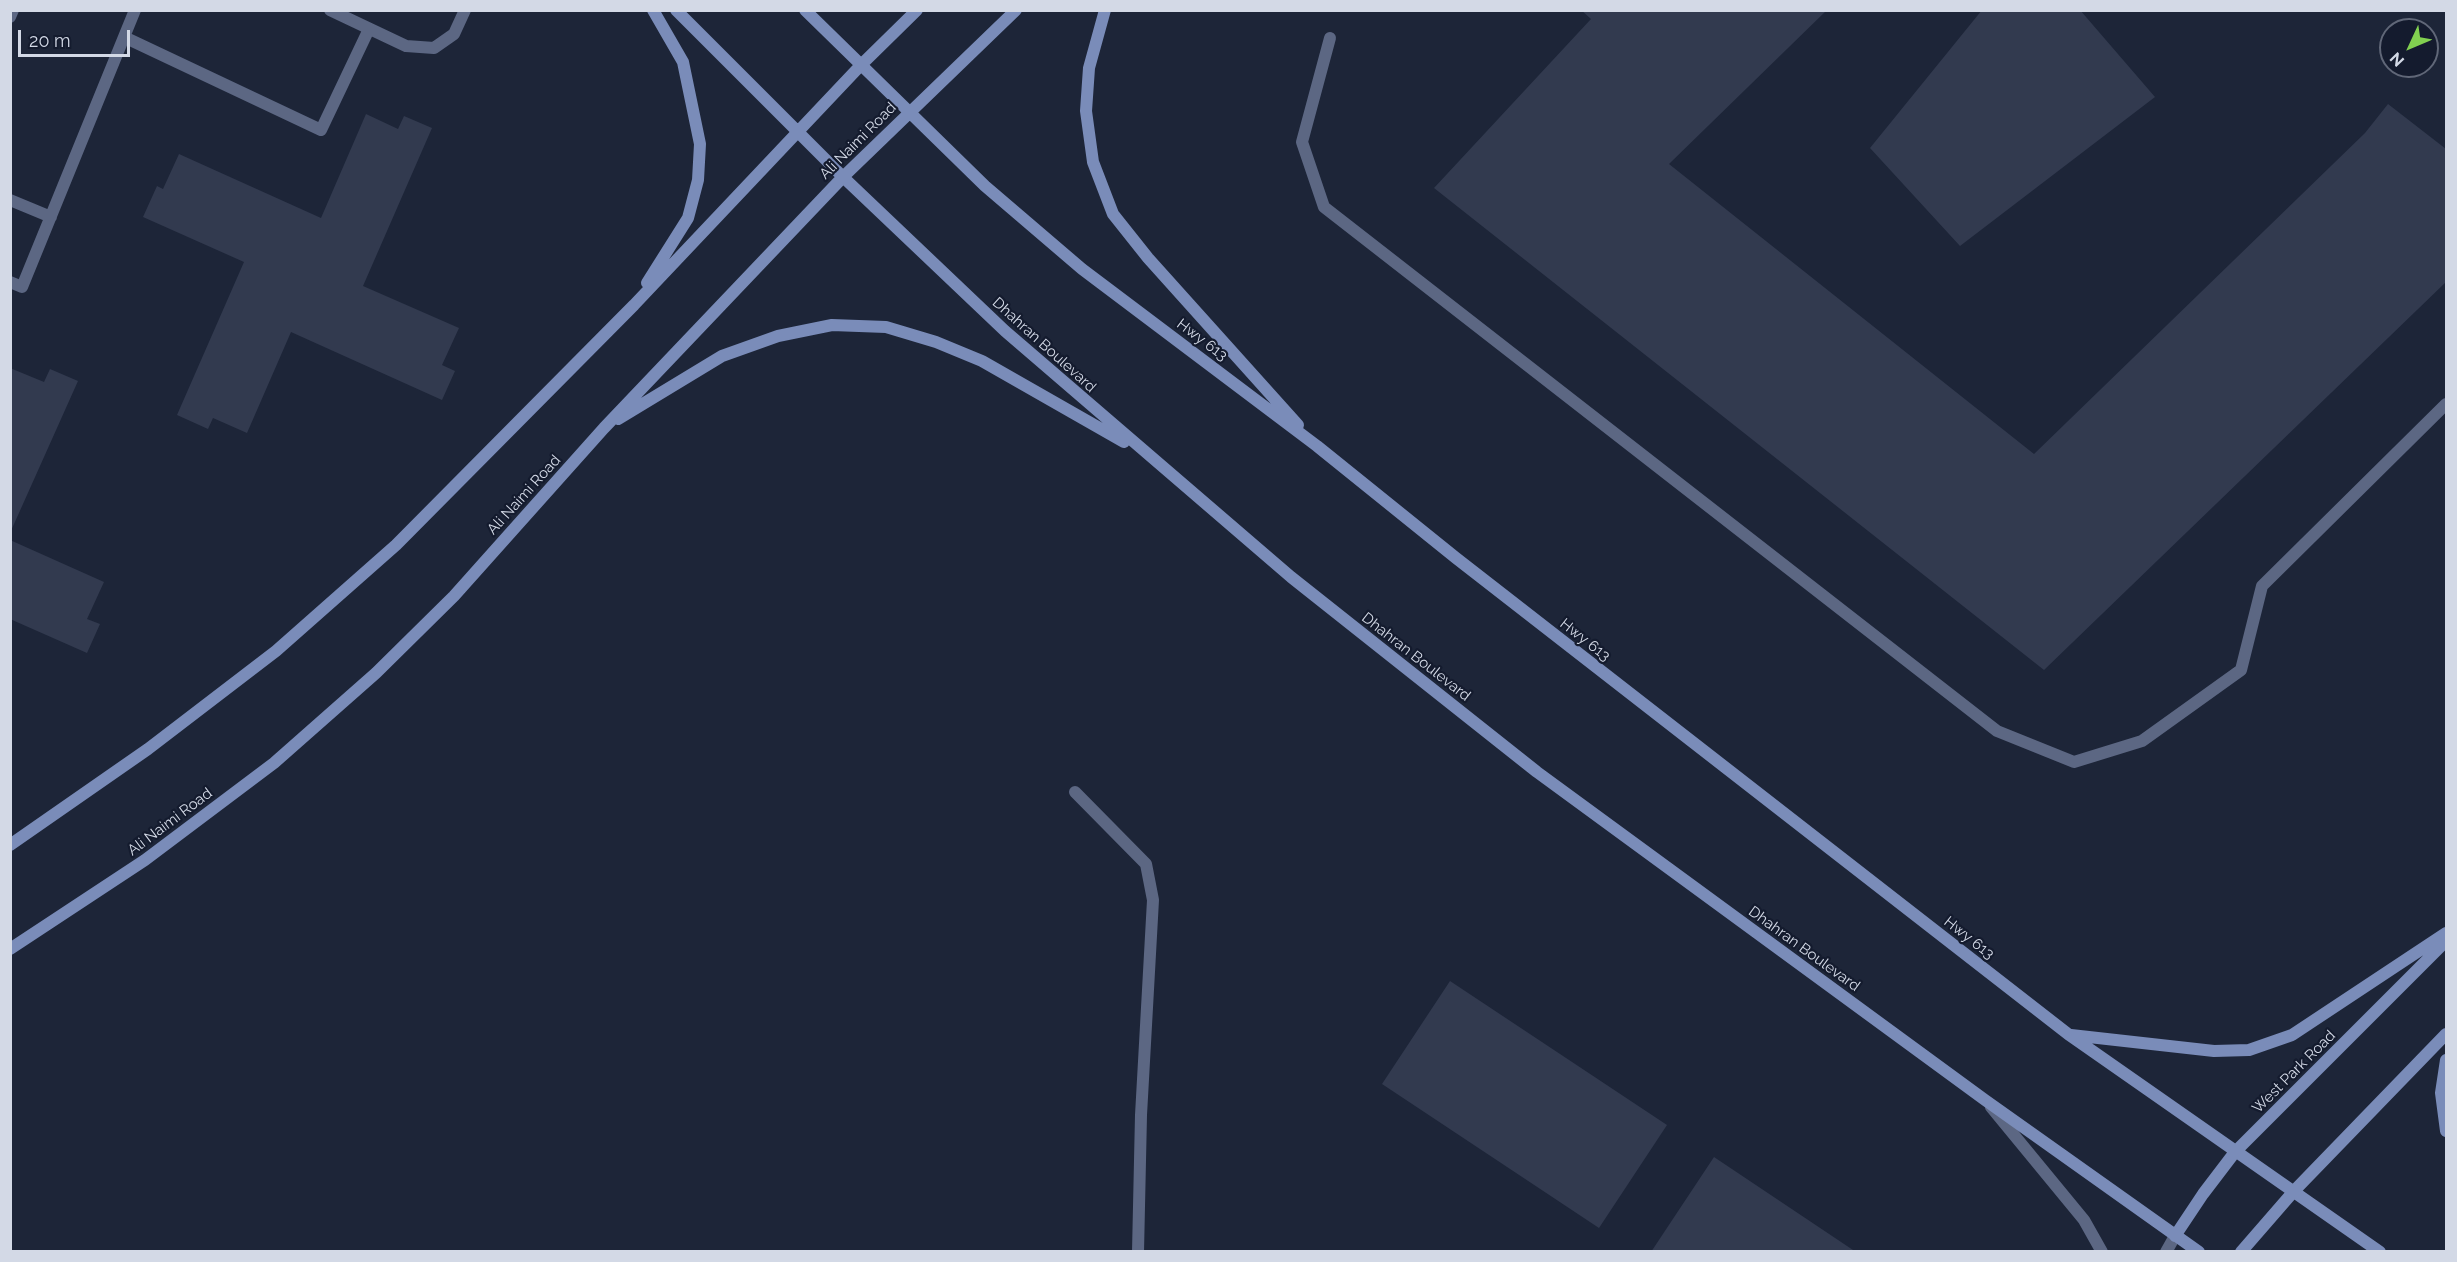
<!DOCTYPE html>
<html>
<head>
<meta charset="utf-8">
<style>
	body { margin:0 }
	#map { position:relative; width:2457px; height:1262px; overflow:hidden; background:#1d2538; font-family:Raleway,sans-serif }
	canvas { display:block }
	.frame { position:absolute; inset:0; border:12px solid #d3d9e6; pointer-events:none }
	.north { position:absolute; left:2379px; top:18px; width:60px; height:60px; box-sizing:border-box; background:#141b2e; border:2px solid #606778; border-radius:50%; rotate:226deg; font-size:16px; font-weight:700; line-height:24px; text-align:center; color:#d3d9e6 }
	.north::after { content:''; display:block; margin:auto; width:21px; height:27px; background:#81d050; clip-path:polygon(50% 0,100% 100%,50% 72%,0 100%) }
	.scale { position:absolute; left:18px; top:30px; width:112px; height:27px; box-sizing:border-box; border:3px solid #d3d9e6; border-top:0; padding-left:8px; font-size:18px; line-height:21px; white-space:nowrap; color:#d3d9e6; -webkit-text-stroke:4px #141b2e; paint-order:stroke }
</style>
</head>
<body>
<div id="map">
<canvas width="2457" height="1262"></canvas>
<div class="frame"></div>
<div class="north">N</div>
<div class="scale">20 m</div>
</div>
<script>
const ctx = document.querySelector('canvas').getContext('2d');
ctx.lineJoin = 'round';
function paint(path, color) {
  ctx.fillStyle = color;
  ctx.fill(path, 'evenodd');
}
function toPath(rows) {
  const path = new Path2D();
  for (const r of rows) {
    path.moveTo(r[0], r[1]);
    for (let i = 2; i < r.length; i += 2) path.lineTo(r[i], r[i + 1]);
  }
  return path;
}
function strokePath(path, color, width, dash) {
  ctx.strokeStyle = color;
  ctx.lineWidth = width;
  ctx.lineCap = dash ? 'butt' : 'round';
  ctx.setLineDash(dash || []);
  ctx.stroke(path);
}
function write(font, color, halo, rows, align = 'center') {
  ctx.font = font + ' Raleway,sans-serif';
  ctx.lineWidth = 4.5;
  ctx.setLineDash([]);
  ctx.textBaseline = 'middle';
  ctx.strokeStyle = halo;
  ctx.fillStyle = color;
  for (const [text, x, y, turn = 0] of rows) {
    ctx.save();
    ctx.translate(x, y);
    ctx.rotate((+turn || 0) * Math.PI / 180);
    ctx.textAlign = isNaN(turn) ? turn : align;
    if (halo) ctx.strokeText(text, 0, 0);
    ctx.fillText(text, 0, 0);
    ctx.restore();
  }
}
paint(toPath([
	[1581,10,1827,10,1669,164,2034,454,2365,133,2388,104,2446,149,2446,282,2044,670,1434,188,1591,19],
	[1982,10,2080,10,2155,97,1960,246,1870,148],
	[366,114,398,129,404,116,432,128,363,286,459,328,442,365,455,371,442,400,291,332,247,433,213,418,208,429,177,415,244,262,143,217,157,186,163,189,179,154,321,218],
	[10,368,44,382,50,369,78,381,10,533],
	[10,540,104,582,87,619,100,624,87,653,10,619],
	[1450,981,1667,1125,1599,1228,1382,1084],
	[1714,1157,1856,1252,1651,1252]
]), '#323a4f');
strokePath(toPath([
	[330,10,406,46,434,48,454,34,465,10],
	[10,17,13,10],
	[124,37,321,130,369,29],
	[1330,38,1302,142,1324,207,1997,731,2074,762,2142,741,2241,670,2262,586,2446,404],
	[10,200,51,217],
	[10,282,22,287,135,10],
	[1075,792,1146,864,1153,900,1141,1115,1138,1252]
]), '#5c6783', 12);
strokePath(toPath([
	[1991,1107,2084,1220,2102,1252],
	[2166,1252,2175,1236]
]), '#5c6783', 12);
strokePath(toPath([
	[676,10,843,177,1005,331,1291,577,1537,772,1985,1100,2199,1252],
	[805,10,985,186,1082,269,1317,446,1456,558,2068,1034,2380,1252],
	[1105,10,1089,68,1086,111,1093,162,1113,214,1148,258,1298,425],
	[647,283,688,218,698,180,700,144,683,62,653,10],
	[618,419,722,356,778,336,832,325,886,327,936,342,982,361,1124,442],
	[10,845,148,749,276,651,396,545,634,305,861,65,917,10],
	[10,949,145,860,274,763,376,673,454,596,604,428,843,177,1016,10],
	[2071,1035,2214,1051,2249,1050,2292,1035,2446,933],
	[2446,1060,2441,1093,2446,1131],
	[2175,1236,2203,1194,2235,1152,2446,941],
	[2241,1252,2294,1191,2446,1034]
]), '#7a8cb9', 12);
write('15px', '#d3d9e6', '#141b2e', [
	["Ali Naimi Road",858,141,-45],
	["Hwy 613",1202,340,37],
	["Dhahran Boulevard",1044,345,42],
	["Ali Naimi Road",524,495,-48],
	["Hwy 613",1585,640,38],
	["Dhahran Boulevard",1416,657,38],
	["Ali Naimi Road",170,822,-37],
	["Hwy 613",1969,938,38],
	["Dhahran Boulevard",1804,949,36],
	["West Park Road",2294,1072,-45]
]);
</script>
</body>
</html>
